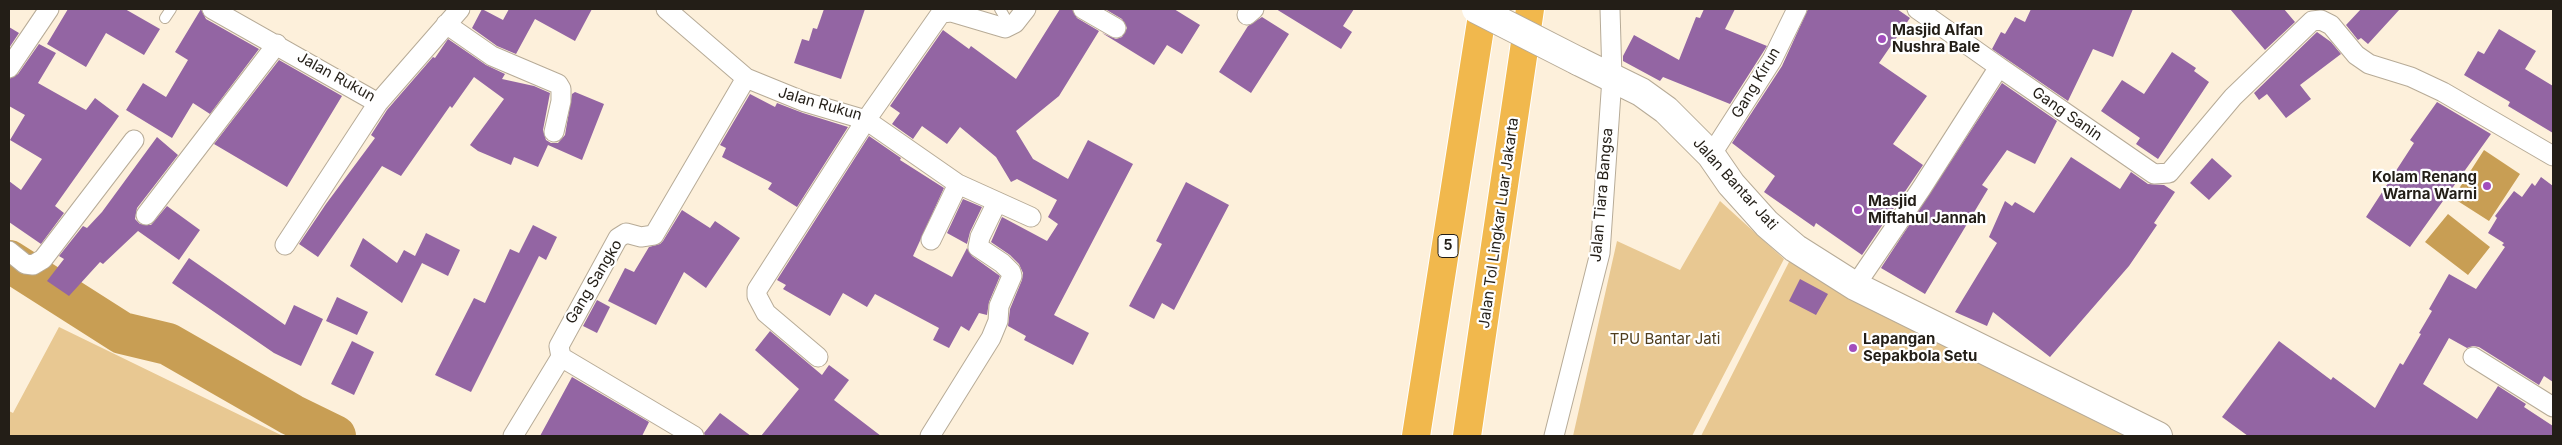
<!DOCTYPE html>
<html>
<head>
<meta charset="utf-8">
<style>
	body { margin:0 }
	#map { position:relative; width:2562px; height:445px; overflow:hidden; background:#fdf0db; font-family:Inter,sans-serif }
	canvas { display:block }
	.frame { position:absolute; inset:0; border:10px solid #231e17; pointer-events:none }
</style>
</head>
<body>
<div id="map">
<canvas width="2562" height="445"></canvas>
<div class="frame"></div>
</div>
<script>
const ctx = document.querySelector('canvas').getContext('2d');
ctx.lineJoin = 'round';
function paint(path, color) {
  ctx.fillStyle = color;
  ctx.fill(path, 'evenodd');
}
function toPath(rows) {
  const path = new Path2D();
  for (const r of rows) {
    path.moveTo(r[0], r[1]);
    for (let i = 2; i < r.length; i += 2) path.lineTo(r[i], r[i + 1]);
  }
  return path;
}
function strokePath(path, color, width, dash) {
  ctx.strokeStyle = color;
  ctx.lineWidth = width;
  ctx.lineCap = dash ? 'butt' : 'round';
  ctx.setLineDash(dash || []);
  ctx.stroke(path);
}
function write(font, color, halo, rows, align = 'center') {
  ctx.font = font + ' Inter,sans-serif';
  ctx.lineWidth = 4.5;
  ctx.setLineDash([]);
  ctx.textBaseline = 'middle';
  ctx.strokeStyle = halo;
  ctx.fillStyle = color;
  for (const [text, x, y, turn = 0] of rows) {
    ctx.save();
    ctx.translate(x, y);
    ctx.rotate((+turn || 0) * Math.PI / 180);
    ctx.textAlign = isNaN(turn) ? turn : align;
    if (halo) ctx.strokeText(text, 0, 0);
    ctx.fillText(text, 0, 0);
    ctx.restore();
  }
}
paint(toPath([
	[1720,201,1784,259,1692,436,1573,436,1617,241,1680,270],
	[1790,260,2133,436,1701,436],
	[59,327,283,436,9,436,9,411,13,413]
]), '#e8c892');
paint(toPath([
	[2484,150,2520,174,2489,221,2453,198],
	[2448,214,2490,247,2468,275,2425,242]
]), '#c89e54');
strokePath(toPath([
	[9,261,122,333,168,344,292,415,335,436]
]), '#c89e54', 42);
paint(toPath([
	[68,9,125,9,160,29,144,55,106,33,86,67,47,44],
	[201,9,206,19,259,49,210,114,193,103,172,138,126,110,143,83,166,97,188,60,175,52],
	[482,9,503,20,509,9,592,9,575,41,535,19,516,54,497,46,472,28],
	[824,9,865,9,841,79,794,63,802,39,809,41,813,28,817,29],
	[1060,9,1072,9,1077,18,1099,31,1059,96,1016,131,1033,159,1068,179,1088,140,1133,164,1054,315,1089,333,1073,365,1024,340,1026,336,1008,326,1010,309,1022,280,1023,273,1019,264,1010,255,991,242,1002,217,1047,241,1058,224,1048,217,1057,200,1017,179,1011,182,996,157,960,127,947,144,922,126,913,139,892,124,900,113,890,106,943,30,969,49,971,46,1016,79],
	[1105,9,1174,9,1200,25,1182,54,1167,45,1154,65,1102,33,1116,39,1122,37,1127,28,1122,19],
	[1276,9,1354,9,1343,26,1352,32,1341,49],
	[1704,9,1735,9,1725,29,1767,46,1730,104,1663,77,1660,81,1623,61,1623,56,1634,35,1679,60,1696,17,1700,18],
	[1808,9,1897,9,1910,18,1879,63,1927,96,1893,144,1923,165,1862,255,1816,223,1814,227,1764,192,1775,176,1732,143,1782,66],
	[2031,9,2133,9,2113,57,2093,49,2068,101,1992,49,2001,32,2005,34,2015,17,2025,22],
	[2230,9,2284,9,2295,22,2265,50],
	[2361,9,2400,9,2368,44,2361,38,2358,40,2346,25],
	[1262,17,1289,34,1251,93,1219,72,1248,26],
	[9,27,19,33,9,48],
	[2499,29,2536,51,2525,69,2553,86,2553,133,2508,106,2510,102,2464,75,2478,51,2484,54],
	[2317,32,2331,42,2341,54,2300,85,2311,99,2286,118,2267,94,2259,100,2254,93],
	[448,39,486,65,505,74,502,79,534,86,550,93,543,130,546,140,551,143,558,143,565,135,572,94,575,92,604,104,582,160,548,145,538,167,514,157,511,165,478,151,470,145,504,99,474,77,452,108,450,106,401,176,382,166,318,257,299,244,326,204,375,138,371,135,387,110,433,57,435,58],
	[39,44,56,53,38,83,86,110,95,98,119,116,55,206,64,213,41,244,9,222,9,181,21,190,42,159,10,140,25,115,9,106,9,79,18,74],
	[2172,52,2196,68,2194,71,2209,82,2158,159,2136,144,2140,138,2101,111,2122,80,2144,94],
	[279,60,342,96,287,187,214,144],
	[2002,83,2057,121,2035,164,2007,150,1982,185,1988,189,1925,294,1881,268],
	[750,94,775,107,777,103,803,113,848,127,797,207,768,189,772,183,722,157,726,148,720,145],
	[2437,102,2491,134,2410,247,2366,217,2414,143,2410,140],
	[869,136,901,158,900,160,944,188,913,256,952,277,967,248,972,256,1000,276,989,302,987,315,979,313,969,331,961,326,949,348,933,340,939,328,875,294,867,307,843,293,830,316,783,289,786,285,777,280],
	[157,137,178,155,137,208,135,219,140,224,151,225,167,206,200,230,179,260,138,231,103,264,100,262,69,296,47,281,64,259,59,256,83,226,87,228,102,212],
	[2071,157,2120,189,2131,172,2148,184,2164,185,2175,192,2154,223,2157,225,2129,266,2050,357,1993,312,1987,326,1955,312,1997,243,1989,237,2005,201,2012,206,2015,202,2034,213],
	[2212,158,2232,176,2209,200,2190,183],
	[2541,177,2553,186,2553,382,2544,376,2539,385,2479,347,2473,346,2467,348,2449,338,2423,384,2477,419,2498,386,2526,404,2524,407,2553,426,2553,436,2248,436,2222,417,2279,341,2331,380,2333,377,2375,408,2400,363,2403,365,2421,334,2419,333,2432,311,2429,309,2449,274,2476,289,2505,247,2502,245,2504,243,2488,233,2497,218,2495,216,2514,191,2522,197,2532,183,2535,186],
	[1186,182,1229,205,1174,310,1162,303,1154,319,1129,306,1162,244,1156,241],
	[963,199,982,207,970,232,967,244,947,233],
	[682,210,710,228,715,221,740,238,706,288,684,272,656,325,608,301,625,268,634,272,649,247,660,244,663,241],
	[533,225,557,237,546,260,539,256,471,392,435,375,474,298,485,303,510,249,519,253],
	[426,233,460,250,448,276,422,263,402,303,350,266,363,238,397,263,404,250,415,256],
	[189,258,285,325,294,305,323,319,301,366,274,353,172,283],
	[1800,279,1828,294,1816,315,1789,301],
	[337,297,368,312,357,335,326,321],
	[597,300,610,307,597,333,583,326],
	[770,331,822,375,829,365,849,380,834,400,881,436,761,436,799,389,755,350],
	[352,341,374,352,354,395,331,384],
	[572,377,649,422,642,436,540,436],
	[720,413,751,436,705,436,704,433]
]), '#9365a3');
const lane = toPath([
	[1000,9,1010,26],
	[165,18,171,9]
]);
const street = toPath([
	[212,9,378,103],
	[666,9,746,78,805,102,866,120,958,184,1031,217],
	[1083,9,1116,28],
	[1917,9,1999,67],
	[1247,15,1254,9],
	[446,24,492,56,558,84,561,89,561,101,554,132],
	[9,68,49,9],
	[1711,155,1772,60,1797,9],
	[146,215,277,44],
	[931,240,958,184],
	[285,245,378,103,460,9],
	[9,251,25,264,33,265,43,259,134,140],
	[1855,286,1921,189,1999,67,2154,174,2169,173,2233,97,2312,21,2321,20,2331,25,2356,55,2369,64,2411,77,2443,92,2553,156],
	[818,357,766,313,757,296,757,290,866,120,939,16,942,13,951,12,1005,28,1015,23,1026,9],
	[2473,357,2553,407],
	[513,436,561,357],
	[694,436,561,357,559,346,618,238,626,233,641,237,654,235,746,78],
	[930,436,991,338,998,321,999,306,1012,276,1011,272,1002,263,978,247,980,237,997,202],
	[1554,436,1600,253,1612,78,1610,9]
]);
const secondary = toPath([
	[1578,61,1641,92,1666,110,1711,155,1731,184,1767,224,1795,248,1855,286,2158,436]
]);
const highway = toPath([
	[1416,436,1483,9],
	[1467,436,1530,9]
]);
strokePath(lane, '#b7ab97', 12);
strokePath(street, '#b7ab97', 21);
strokePath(secondary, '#b7ab97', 30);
strokePath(highway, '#fff', 30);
strokePath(lane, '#fff', 10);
strokePath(street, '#fff', 19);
strokePath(secondary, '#fff', 28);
strokePath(highway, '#f1b84d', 28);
const secondaryBridge = toPath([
	[1476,9,1578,61]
]);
strokePath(secondaryBridge, '#b7ab97', 30, []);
strokePath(secondaryBridge, '#fff', 28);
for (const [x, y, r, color] of [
	[1882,39,5,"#a24ebd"],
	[2487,186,5,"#a24ebd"],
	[1858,210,5,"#a24ebd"],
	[1853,348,5,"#a24ebd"]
]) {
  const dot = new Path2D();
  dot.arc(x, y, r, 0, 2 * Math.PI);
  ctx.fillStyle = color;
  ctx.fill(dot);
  strokePath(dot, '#fff', 2);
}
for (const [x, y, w] of [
	[1448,246,20]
]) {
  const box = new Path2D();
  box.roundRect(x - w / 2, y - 11.5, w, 23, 4);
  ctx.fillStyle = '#fff';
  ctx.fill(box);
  strokePath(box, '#231e17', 1);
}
write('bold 14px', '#231e17', null, [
	["5",1448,246]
]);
write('bold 15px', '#231e17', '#fff', [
	["Masjid Alfan",1892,30],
	["Nushra Bale",1892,47],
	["Kolam Renang",2477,177,"right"],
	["Warna Warni",2477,194,"right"],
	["Masjid",1868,201],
	["Miftahul Jannah",1868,218],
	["Lapangan",1863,339],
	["Sepakbola Setu",1863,356]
], 'left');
write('15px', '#231e17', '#fff', [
	["Jalan Rukun",336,77,29],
	["Gang Kirun",1756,83,-59],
	["Jalan Rukun",820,104,16],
	["Gang Sanin",2067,114,35],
	["Jalan Bantar Jati",1735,184,48],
	["Jalan Tiara Bangsa",1602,195,-85],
	["Jalan Tol Lingkar Luar Jakarta",1499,223,-82],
	["Gang Sangko",594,282,-59]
]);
write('15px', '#4f3d1d', '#fff', [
	["TPU Bantar Jati",1665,339]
]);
</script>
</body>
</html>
